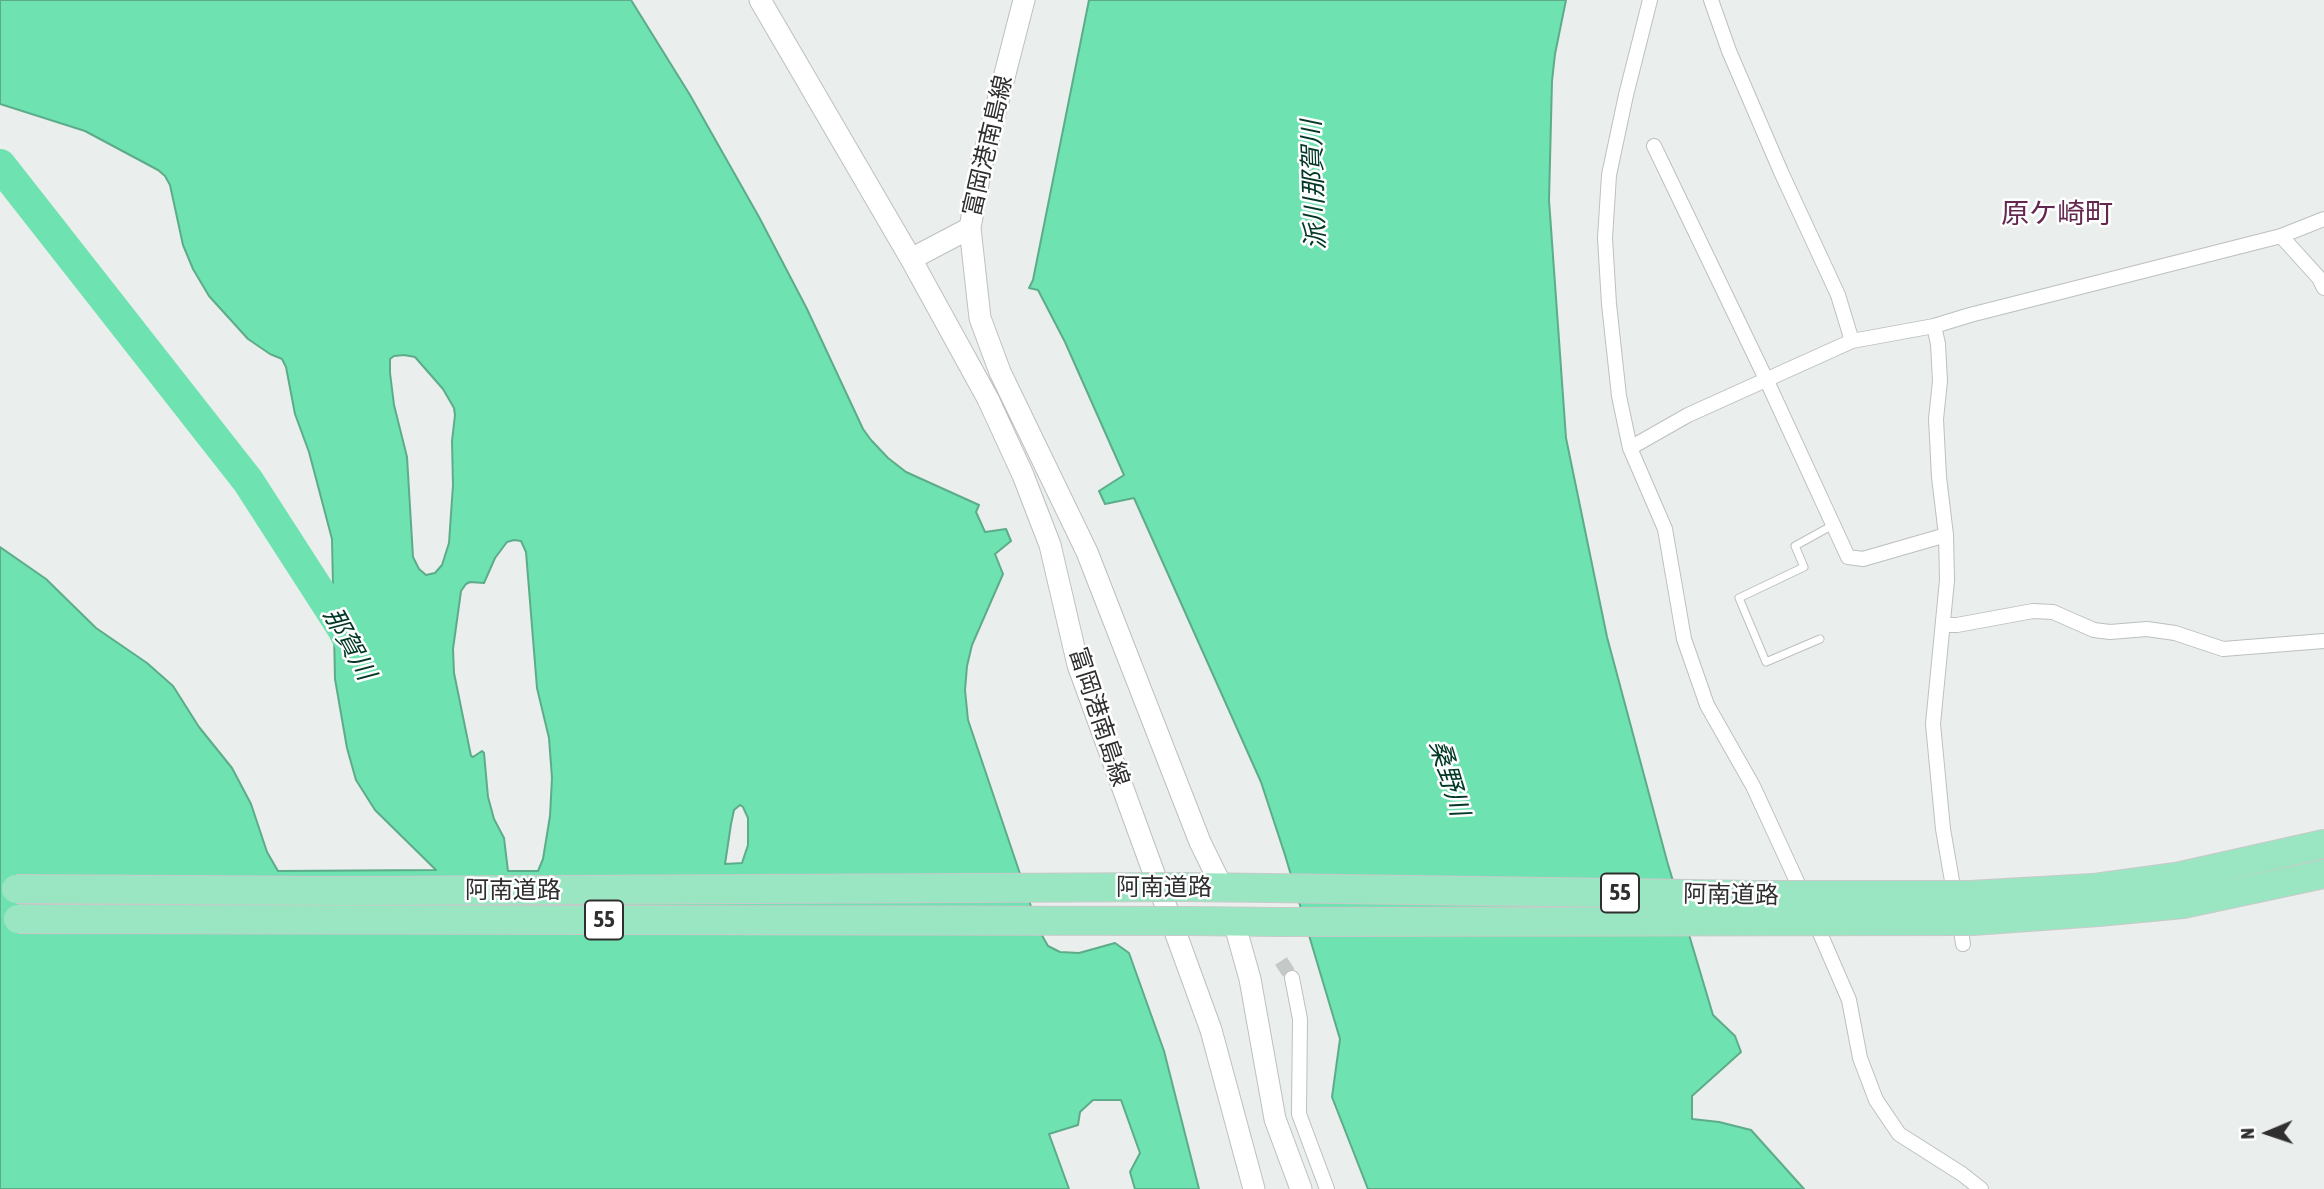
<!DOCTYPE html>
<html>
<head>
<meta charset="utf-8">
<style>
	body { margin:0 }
	#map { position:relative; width:2324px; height:1189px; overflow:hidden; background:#eaeeec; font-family:"Asap Condensed",sans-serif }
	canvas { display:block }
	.north { position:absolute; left:2233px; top:1098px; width:70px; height:70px; -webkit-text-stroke:5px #fff; paint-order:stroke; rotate:268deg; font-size:19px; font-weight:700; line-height:28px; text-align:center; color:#2e2f2e }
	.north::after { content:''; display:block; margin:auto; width:24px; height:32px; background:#2e2f2e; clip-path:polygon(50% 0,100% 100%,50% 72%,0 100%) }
</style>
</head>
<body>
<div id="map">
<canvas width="2324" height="1189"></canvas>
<div class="north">N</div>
</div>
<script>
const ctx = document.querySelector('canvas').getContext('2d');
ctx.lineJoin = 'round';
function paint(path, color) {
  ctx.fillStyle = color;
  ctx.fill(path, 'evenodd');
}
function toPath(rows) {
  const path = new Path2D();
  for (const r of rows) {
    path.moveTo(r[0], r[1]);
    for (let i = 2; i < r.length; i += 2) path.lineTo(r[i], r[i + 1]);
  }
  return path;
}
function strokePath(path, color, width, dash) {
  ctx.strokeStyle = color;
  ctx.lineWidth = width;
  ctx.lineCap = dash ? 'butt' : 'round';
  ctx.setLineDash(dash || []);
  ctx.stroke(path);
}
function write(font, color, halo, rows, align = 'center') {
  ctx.font = font + ' "Asap Condensed","Noto Sans JP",sans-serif';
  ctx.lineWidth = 5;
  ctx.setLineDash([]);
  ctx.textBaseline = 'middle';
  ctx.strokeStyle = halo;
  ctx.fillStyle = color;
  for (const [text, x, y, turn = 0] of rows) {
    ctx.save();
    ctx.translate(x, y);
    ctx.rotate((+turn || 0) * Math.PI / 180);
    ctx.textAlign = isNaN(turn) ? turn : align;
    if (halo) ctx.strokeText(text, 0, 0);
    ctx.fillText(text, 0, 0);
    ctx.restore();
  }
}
const water = toPath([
	[0,0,631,0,690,95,759,217,807,309,863,429,871,440,888,458,906,472,979,505,976,512,985,532,1006,529,1011,541,995,554,1003,574,972,645,967,666,965,690,968,720,1039,930,1048,946,1060,952,1079,953,1115,943,1129,953,1164,1051,1199,1189,1135,1189,1130,1172,1140,1153,1121,1100,1093,1100,1080,1112,1078,1125,1049,1134,1069,1189,0,1189,0,547,46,579,96,628,147,663,173,686,199,727,232,768,251,804,267,852,278,871,436,870,375,810,356,780,347,748,335,679,332,539,309,452,295,414,286,367,282,359,270,354,248,339,209,296,193,269,183,245,170,185,165,176,158,170,85,131,0,104,0,0],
	[404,355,415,357,443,389,454,408,455,415,452,441,453,485,449,543,442,565,435,573,426,575,419,569,413,557,407,457,394,405,390,373,390,359,394,356,404,355],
	[514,540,521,541,526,552,537,688,549,738,552,778,550,816,543,859,538,871,508,871,504,838,494,819,488,797,484,753,482,751,473,757,471,756,454,673,453,649,461,591,466,584,470,582,484,583,495,558,507,542,514,540],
	[740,805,743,807,748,818,748,845,742,863,725,864,731,824,734,810,740,805],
	[1089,0,1566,0,1555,54,1552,81,1549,200,1566,438,1607,637,1667,861,1713,1015,1735,1036,1741,1052,1692,1096,1692,1119,1719,1122,1751,1130,1804,1189,1368,1189,1332,1097,1340,1039,1285,855,1261,782,1134,498,1105,504,1099,491,1124,475,1065,342,1038,290,1029,288,1033,280,1089,0]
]);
paint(water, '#6fe2b1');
strokePath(water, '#5cac8a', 2);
strokePath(toPath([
	[0,165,248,481,342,627,353,647]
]), '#6fe2b1', 32);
strokePath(toPath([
	[1281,961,1292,978]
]), '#c4c8c6', 14, [14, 7]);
const lane = toPath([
	[1820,639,1766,662,1739,598,1804,567,1795,546,1833,525]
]);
const street = toPath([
	[1650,0,1626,95,1609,175,1605,238,1609,304,1619,396,1630,448,1665,529,1684,639,1707,705,1753,786,1805,899],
	[1711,0,1729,51,1781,172,1838,295,1852,341],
	[1654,146,1766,379,1848,557,1863,559,1946,535],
	[2281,236,2319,278,2324,288],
	[1934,326,1938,344,1940,381,1936,419,1939,477,1946,535,1947,580,1933,724,1943,829,1955,898],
	[1630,448,1688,415,1852,341,1934,326,1970,315,2281,236,2324,219],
	[1943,625,1957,625,2033,611,2053,612,2094,630,2110,632,2147,629,2175,633,2223,649,2324,641],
	[1813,917,1849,1000,1860,1058,1876,1100,1899,1134,1962,1174,1981,1189],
	[1959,918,1963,944],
	[1292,978,1300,1019,1299,1114,1327,1189]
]);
const secondary = toPath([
	[760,0,911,259,988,399,1023,475,1050,545,1078,665,1211,1030,1254,1189],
	[1024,0,981,167,970,228,980,318,1000,372,1087,552,1200,842,1222,887],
	[911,259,970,228],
	[1234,922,1250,979,1275,1119,1301,1189]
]);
const highway = toPath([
	[1182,887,1269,888],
	[1970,895,2093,888,2181,876,2324,844],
	[1190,921,1277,922],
	[1972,921,2098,912,2183,904,2324,874]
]);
strokePath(lane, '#bcc0be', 9);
strokePath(street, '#bcc0be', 16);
strokePath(secondary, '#bcc0be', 23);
strokePath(highway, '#c9c9c9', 30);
strokePath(lane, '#fff', 7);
strokePath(street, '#fff', 14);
strokePath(secondary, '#fff', 21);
strokePath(highway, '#9ae6c2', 28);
const highwayBridge = toPath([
	[1269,888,1759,895,1970,895],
	[16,889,343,891,1182,887],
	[18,919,1190,921],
	[1277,922,1972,921]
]);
strokePath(highwayBridge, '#c9c9c9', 30, []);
strokePath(highwayBridge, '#9ae6c2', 28);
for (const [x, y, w] of [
	[1620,893,38],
	[604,920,38]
]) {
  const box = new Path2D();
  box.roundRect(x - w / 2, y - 19.5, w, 39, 5);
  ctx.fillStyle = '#fff';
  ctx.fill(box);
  strokePath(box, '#2e2f2e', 2);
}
write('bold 23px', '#2e2f2e', null, [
	["55",1620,893],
	["55",604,920]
]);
write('24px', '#2e2f2e', '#fff', [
	["富岡港南島線",988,146,-77],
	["富岡港南島線",1099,717,72],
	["阿南道路",1164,887],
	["阿南道路",513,890],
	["阿南道路",1731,895,1]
]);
write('italic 26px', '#023825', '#fff', [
	["派川那賀川",1314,185,-92],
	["那賀川",349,644,61],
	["桑野川",1449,778,73]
]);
write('28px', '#64284f', '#fff', [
	["原ケ崎町",2057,214]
]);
</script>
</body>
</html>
